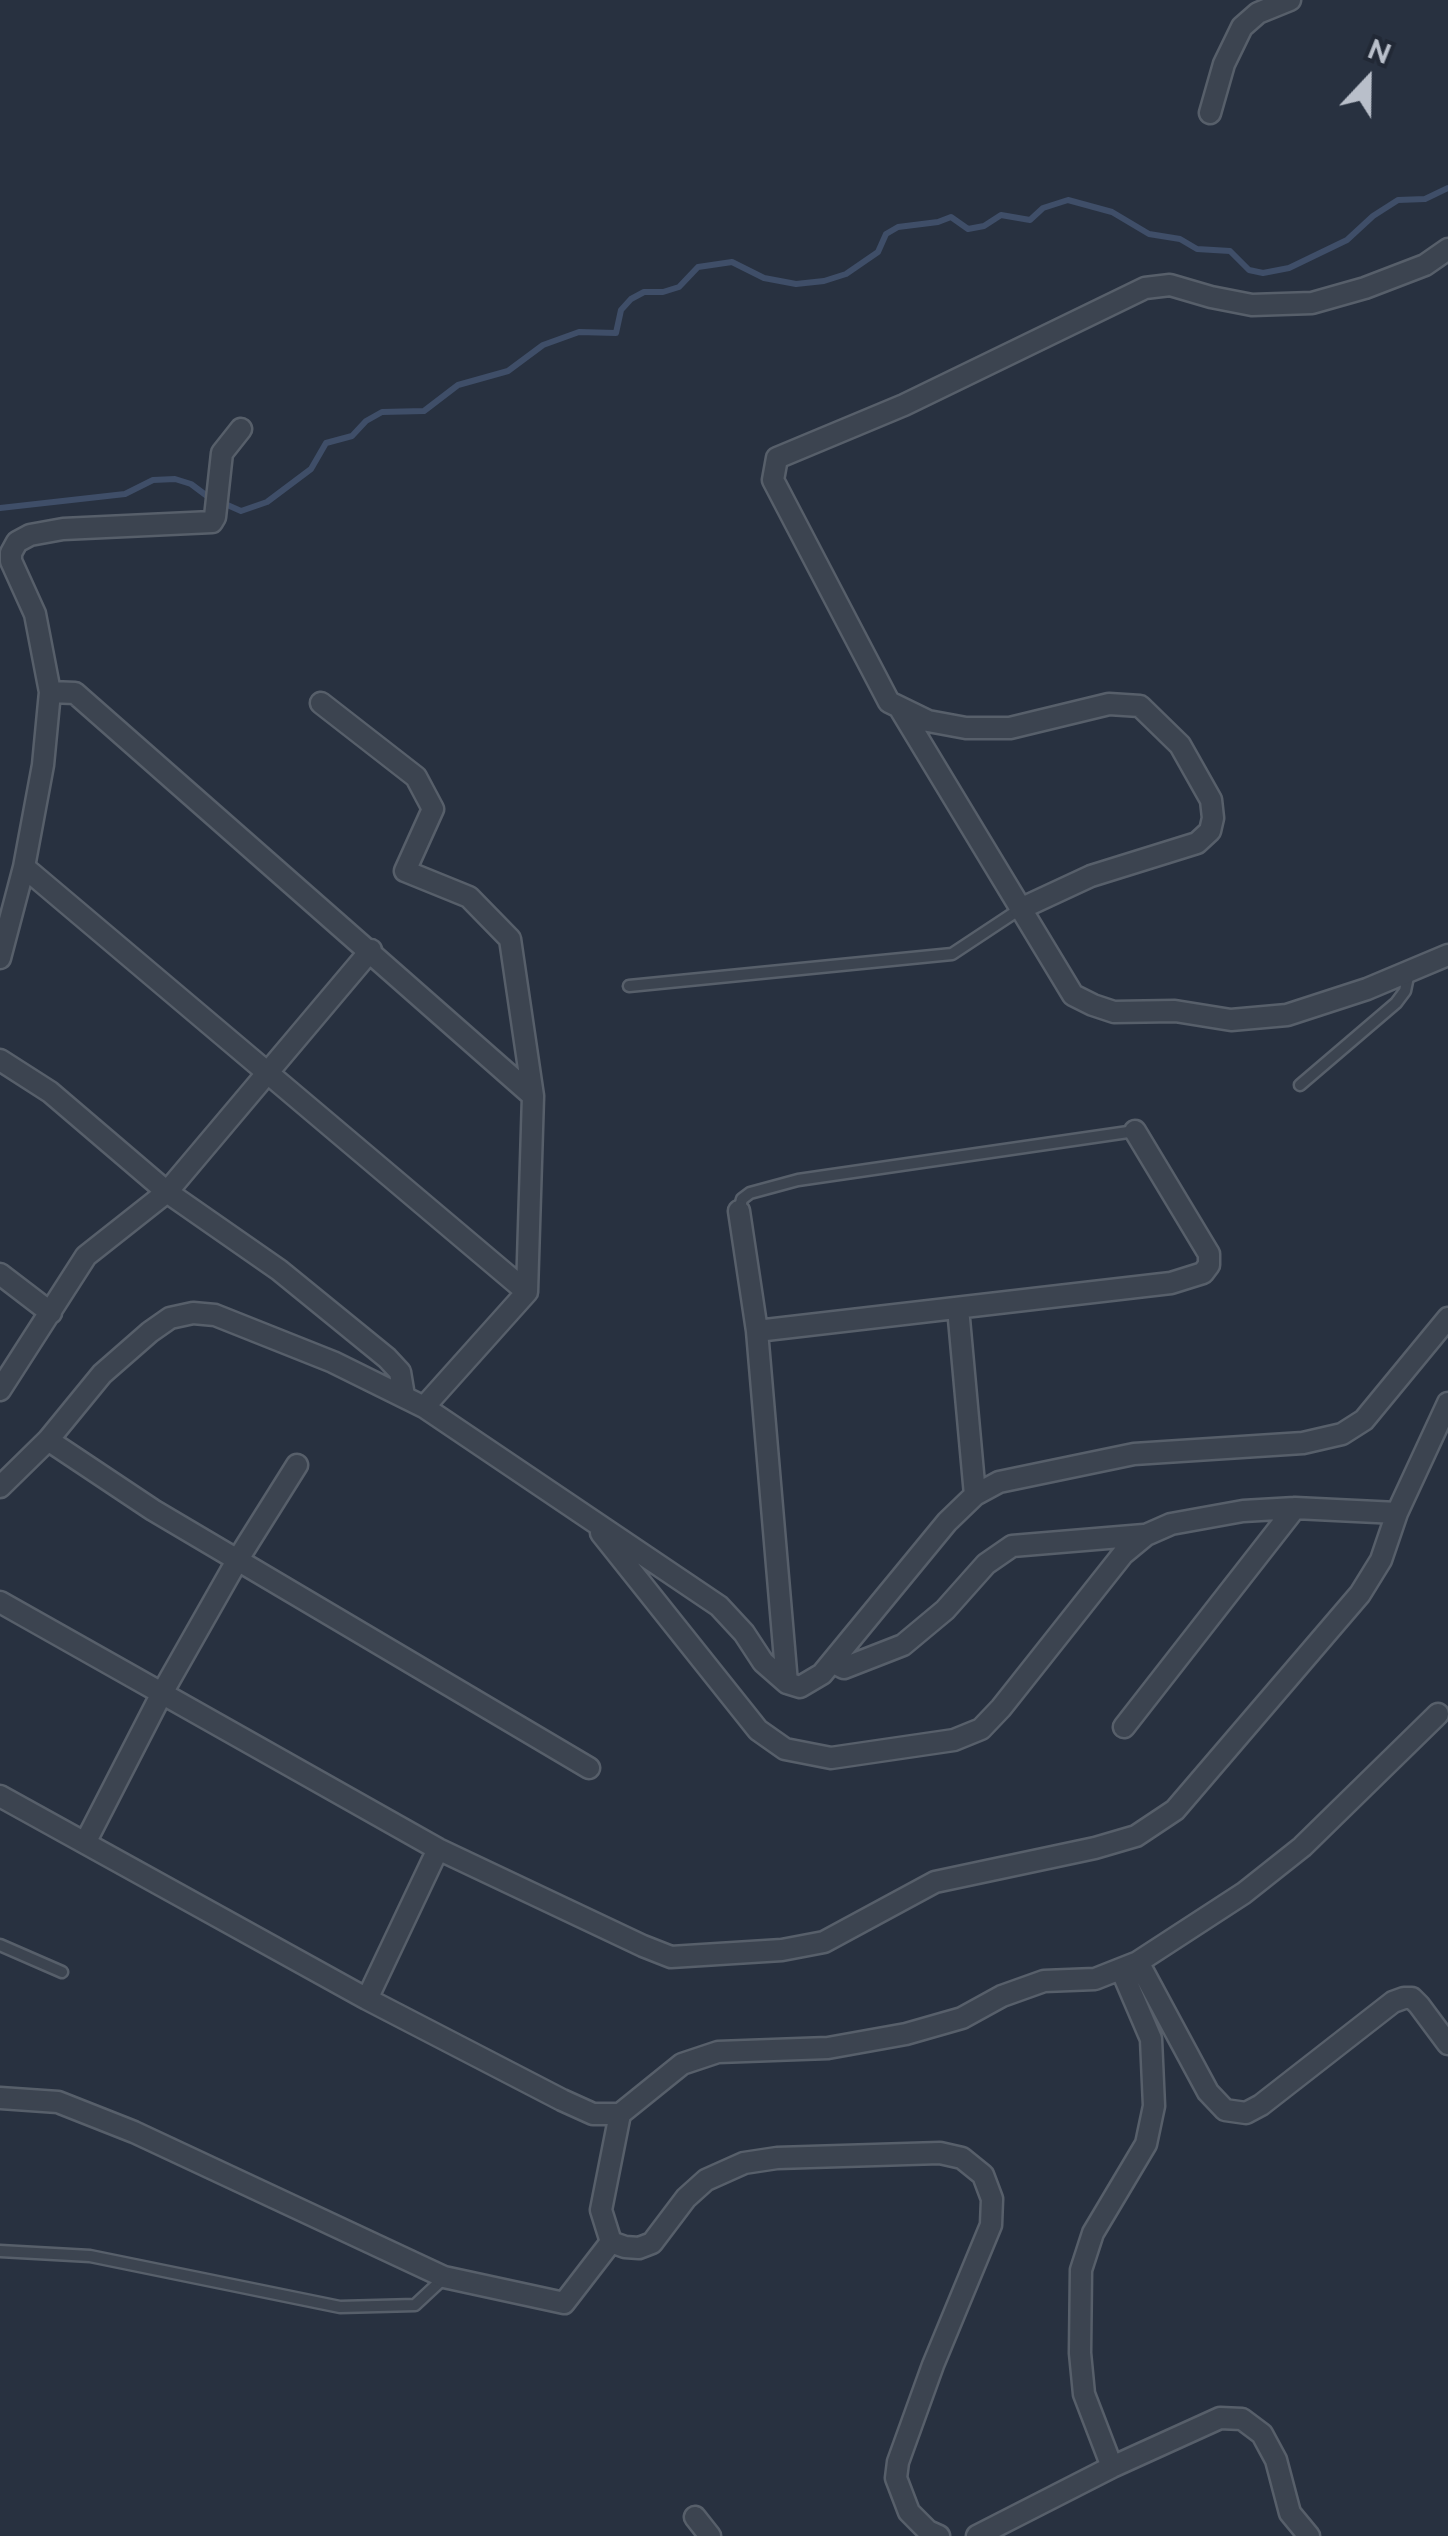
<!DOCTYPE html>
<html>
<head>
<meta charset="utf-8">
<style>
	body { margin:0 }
	#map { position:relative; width:1448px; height:2536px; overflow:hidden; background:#283140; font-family:Raleway,sans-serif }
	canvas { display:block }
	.north { position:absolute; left:1318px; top:30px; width:100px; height:100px; -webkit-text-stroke:8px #212835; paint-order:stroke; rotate:22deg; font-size:28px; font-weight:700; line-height:40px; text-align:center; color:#b9bfca }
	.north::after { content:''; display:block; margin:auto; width:35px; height:45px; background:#b9bfca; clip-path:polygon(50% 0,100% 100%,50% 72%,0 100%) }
</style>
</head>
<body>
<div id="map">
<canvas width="1448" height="2536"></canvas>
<div class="north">N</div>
</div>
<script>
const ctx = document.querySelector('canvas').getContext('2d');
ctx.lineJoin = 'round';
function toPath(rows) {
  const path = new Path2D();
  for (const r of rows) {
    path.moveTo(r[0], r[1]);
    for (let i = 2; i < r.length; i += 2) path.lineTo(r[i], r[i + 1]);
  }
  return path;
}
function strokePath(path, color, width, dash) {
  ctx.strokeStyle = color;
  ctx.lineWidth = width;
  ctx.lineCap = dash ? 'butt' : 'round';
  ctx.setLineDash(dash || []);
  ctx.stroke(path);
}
strokePath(toPath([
	[0,508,125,494,153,480,175,479,191,484,207,496,241,511,267,502,311,469,326,443,352,436,366,421,382,412,424,411,458,385,508,371,543,345,579,332,616,333,621,310,631,299,644,292,663,292,679,287,698,267,732,262,764,278,796,284,824,281,846,274,878,252,886,234,898,227,938,222,951,217,968,229,984,226,1001,215,1030,220,1043,208,1068,200,1112,212,1149,234,1180,239,1197,249,1230,251,1249,270,1263,273,1289,268,1347,240,1373,216,1398,200,1425,199,1448,188]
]), '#3f4e68', 6);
const service = toPath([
	[629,986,952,954,1020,909],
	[1300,1085,1396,1003,1405,991,1409,972],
	[739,1211,742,1199,750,1193,798,1180,1135,1131],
	[0,1945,62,1972],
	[0,2251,90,2256,340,2307,415,2305,444,2278]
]);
const minor = toPath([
	[1210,113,1224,64,1242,27,1258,13,1290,0],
	[50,692,75,693,533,1096],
	[321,703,416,777,433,809,405,871,469,897,510,939,533,1096,527,1292,424,1407],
	[899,707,1073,995,1093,1005,1114,1012,1175,1011,1231,1020,1287,1015,1367,989,1448,955],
	[24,867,527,1292],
	[1020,909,1091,876,1197,843,1210,831,1213,818,1211,800,1180,745,1140,706,1109,704,1010,728,966,728,928,721,889,702,773,480,777,458,904,405,1145,288,1170,285,1211,297,1252,305,1312,303,1365,288,1425,265,1448,249],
	[0,958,24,867,43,765,50,692,35,614,11,561,11,553,17,542,30,535,63,529,212,522,215,517,222,453,241,429],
	[0,1060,50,1092,167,1192,279,1270,387,1358,400,1372,404,1396],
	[739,1211,757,1331,787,1683],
	[0,1274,51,1313],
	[958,1308,975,1495],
	[757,1331,1171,1283,1203,1273,1209,1265,1209,1254,1135,1131],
	[0,1390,86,1256,167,1192,371,950],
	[48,1440,153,1510,589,1768],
	[0,1487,48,1440,102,1374,150,1332,170,1318,193,1313,215,1315,333,1362,424,1407,719,1606,744,1633,763,1662,787,1683,800,1687,822,1674,947,1522,975,1495,999,1482,1134,1454,1303,1443,1342,1434,1364,1420,1448,1318],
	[601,1533,758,1730,785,1749,831,1758,954,1740,981,1729,1001,1708,1123,1554,1146,1535,1171,1524,1243,1511,1295,1508,1397,1513],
	[0,1602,438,1849,643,1946,671,1957,782,1950,824,1942,935,1882,1095,1848,1136,1836,1175,1810,1360,1594,1381,1560,1397,1513,1448,1403],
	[832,1662,844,1668,903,1645,945,1610,986,1564,1012,1546,1144,1535],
	[1124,1727,1295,1508],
	[0,1796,367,1999,562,2100,593,2114,620,2114,682,2064,718,2052,828,2048,906,2034,962,2018,1002,1996,1044,1981,1095,1979,1138,1962,1244,1893,1302,1847,1438,1714],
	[85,1843,162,1693,238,1559,297,1465],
	[1138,1962,1208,2092,1225,2110,1246,2113,1261,2105,1393,2002,1404,1998,1412,1998,1419,2005,1448,2044],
	[367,1999,438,1849],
	[0,2098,58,2102,134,2132,444,2277,564,2303,611,2242],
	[620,2114,601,2210,611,2242,625,2247,639,2248,652,2243,686,2198,706,2180,744,2163,777,2158,940,2153,962,2158,983,2175,992,2199,991,2225,933,2365,898,2462,896,2478,909,2512,928,2531,939,2536],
	[1112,2467,1084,2394,1080,2353,1081,2270,1093,2233,1146,2144,1154,2106,1151,2039,1121,1969],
	[695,2517,710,2536],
	[977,2536,1112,2467,1220,2418,1242,2419,1262,2434,1276,2460,1290,2513,1309,2536]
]);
strokePath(service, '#575f6a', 15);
strokePath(minor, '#575f6a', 25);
strokePath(service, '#3c4450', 10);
strokePath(minor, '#3c4450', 20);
</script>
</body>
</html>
